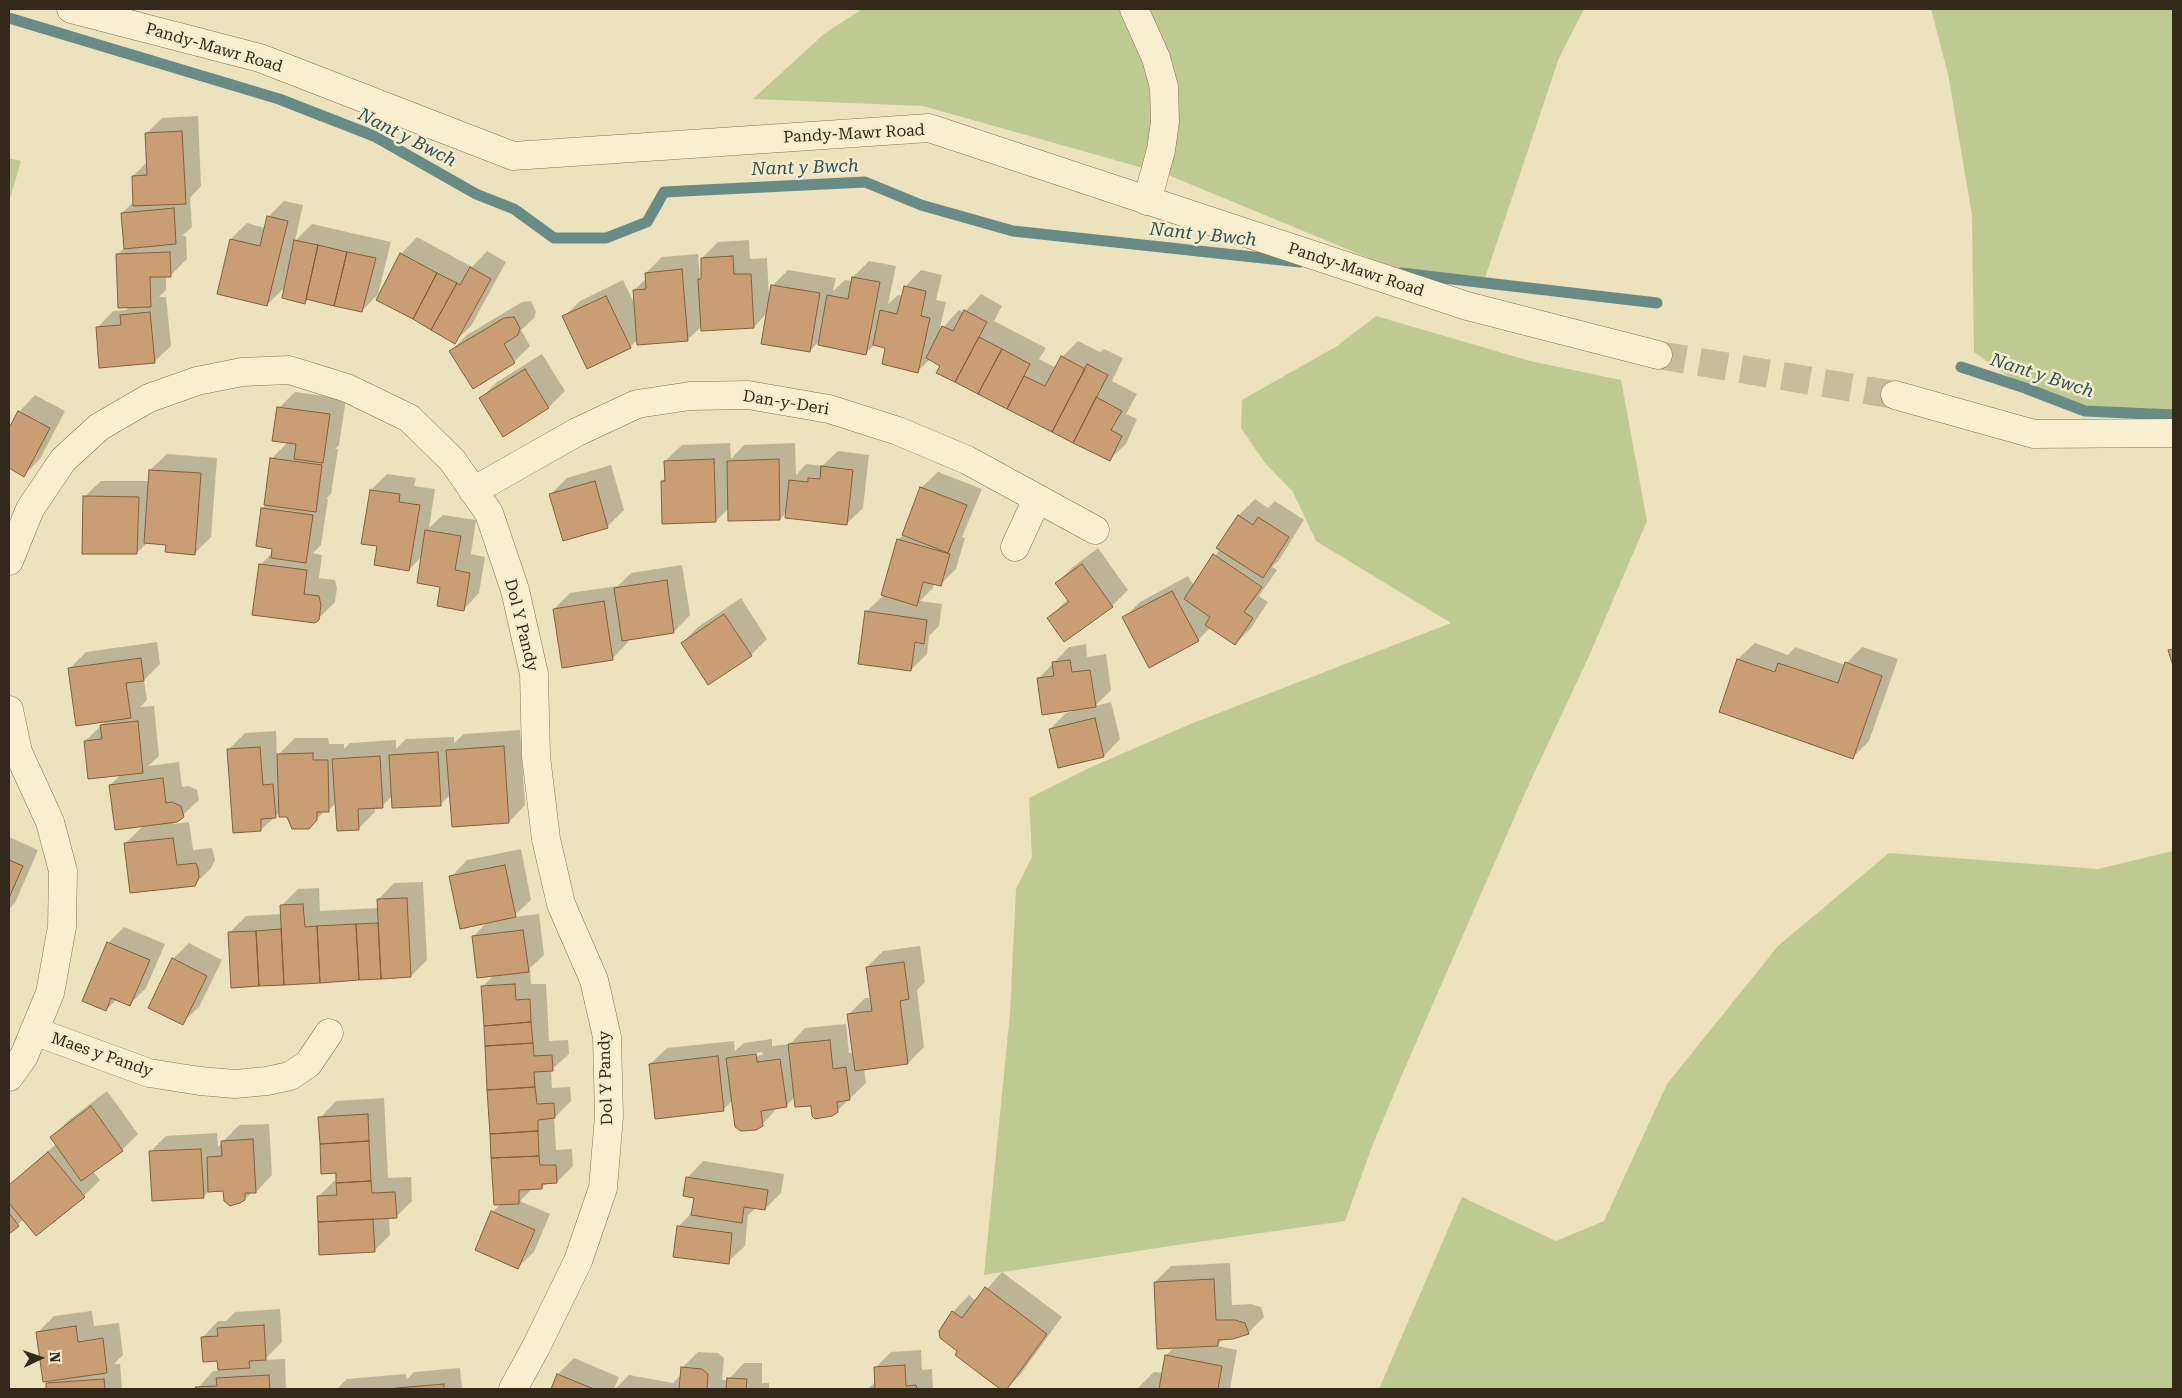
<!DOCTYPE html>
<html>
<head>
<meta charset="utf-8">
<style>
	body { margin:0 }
	#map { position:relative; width:2182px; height:1398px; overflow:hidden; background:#ece2bd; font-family:"Roboto Serif",serif }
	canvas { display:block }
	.frame { position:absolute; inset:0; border:10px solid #33291b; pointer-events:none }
	.north { position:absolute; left:15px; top:1333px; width:50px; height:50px; -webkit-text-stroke:4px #f4eccd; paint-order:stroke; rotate:87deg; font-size:14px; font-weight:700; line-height:20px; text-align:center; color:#33291b }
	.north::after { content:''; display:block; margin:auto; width:18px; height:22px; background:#33291b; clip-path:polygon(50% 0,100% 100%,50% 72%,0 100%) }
</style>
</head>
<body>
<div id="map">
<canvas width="2182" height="1398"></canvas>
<div class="frame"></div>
<div class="north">N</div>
</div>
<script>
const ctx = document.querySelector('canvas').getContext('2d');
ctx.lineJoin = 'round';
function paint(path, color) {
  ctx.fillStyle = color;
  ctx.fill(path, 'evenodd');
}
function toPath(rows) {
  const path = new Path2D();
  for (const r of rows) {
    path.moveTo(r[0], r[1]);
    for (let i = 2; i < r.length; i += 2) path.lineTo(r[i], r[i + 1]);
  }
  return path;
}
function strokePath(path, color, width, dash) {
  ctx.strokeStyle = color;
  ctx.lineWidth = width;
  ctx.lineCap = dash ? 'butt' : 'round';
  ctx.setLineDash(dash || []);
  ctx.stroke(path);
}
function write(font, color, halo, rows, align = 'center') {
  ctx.font = font + ' "Roboto Serif",serif';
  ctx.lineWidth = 5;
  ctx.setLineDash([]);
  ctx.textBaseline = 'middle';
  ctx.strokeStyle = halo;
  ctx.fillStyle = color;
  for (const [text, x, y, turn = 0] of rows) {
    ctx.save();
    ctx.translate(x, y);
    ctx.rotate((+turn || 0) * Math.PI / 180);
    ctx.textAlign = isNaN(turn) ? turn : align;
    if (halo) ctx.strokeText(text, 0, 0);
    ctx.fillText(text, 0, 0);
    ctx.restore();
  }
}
paint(toPath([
	[862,9,1584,9,1559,58,1484,281,1405,273,1168,175,923,106,753,99,824,34],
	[1931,9,2173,9,2173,415,2085,411,2025,388,1974,352,1972,215,1948,74],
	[9,158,21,161,9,202],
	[1376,316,1530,361,1621,380,1647,521,1589,656,1525,793,1401,1077,1373,1144,1345,1221,1170,1246,984,1275,1010,1013,1016,889,1032,857,1029,798,1089,768,1193,723,1451,623,1316,541,1293,492,1265,463,1241,428,1242,400,1337,346],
	[2173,851,2173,1389,1379,1389,1462,1197,1556,1241,1604,1221,1667,1084,1778,946,1889,853,2098,869]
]), '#bfca92');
paint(toPath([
	[198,116,201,186,190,198,192,227,182,236,186,236,187,259,171,275,166,276,166,290,159,297,166,297,171,346,154,362,97,328,113,311,126,310,130,307,118,254,125,247,122,213,134,201,133,176,147,162,146,134,162,118],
	[284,201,303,205,295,241,312,224,391,242,378,294,362,311,309,298,305,302,286,286,267,305,231,239,247,223,265,228,268,217],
	[417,237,472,267,487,251,506,262,471,326,454,342,401,254],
	[749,240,750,259,767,258,769,296,772,286,788,270,836,278,833,291,845,280,853,281,853,277,869,261,896,266,888,304,898,295,902,296,905,287,921,270,942,275,936,300,946,302,939,332,959,310,964,313,981,294,1002,306,994,321,1046,348,1039,359,1056,368,1062,357,1078,341,1100,352,1104,349,1123,358,1112,381,1137,394,1126,414,1137,419,1126,444,1109,460,938,372,941,365,930,359,918,371,887,347,875,344,866,353,820,340,810,351,767,313,754,327,702,326,687,340,638,339,630,347,564,317,580,301,623,280,636,307,634,290,647,278,646,273,662,257,698,254,700,279,702,276,702,258,718,242],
	[531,301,536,312,534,318,521,330,530,346,514,362,451,351,467,335,522,302],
	[542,354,565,391,549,407,481,398,497,382],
	[295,392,346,399,339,445,335,449,338,449,331,494,326,499,328,499,321,545,313,553,322,555,319,578,335,580,337,588,335,602,315,622,260,565,273,552,262,508,266,505,271,459,288,442,279,408],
	[35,395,65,411,40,459,24,475,9,467,9,431,19,412],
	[730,443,731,459,744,445,795,443,796,475,806,464,822,466,838,451,869,455,863,508,846,524,787,512,780,519,729,508,716,521,662,481,666,477,665,461,682,445],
	[167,454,217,458,211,537,195,553,168,543,148,542,137,553,84,497,101,481,150,481,150,470],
	[611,465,624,510,608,526,564,539,551,494,567,478],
	[938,472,982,489,962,537,965,538,956,569,940,585,934,583,933,588,920,601,942,604,939,626,929,636,927,654,911,670,866,612,884,595,898,540,904,534,921,488],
	[387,474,416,478,414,486,435,489,429,528,443,515,476,520,471,554,485,557,479,593,463,610,441,586,422,556,409,570,378,545,371,490],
	[1255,499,1268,508,1275,501,1304,520,1279,560,1272,567,1277,570,1259,596,1268,602,1251,628,1235,644,1211,627,1198,640,1124,618,1140,602,1188,576,1194,586,1220,549,1218,548,1239,515],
	[1098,548,1128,590,1112,606,1064,640,1048,618,1068,599,1057,583,1073,567],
	[682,565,690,615,674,632,628,639,628,642,612,659,554,609,570,593,618,586,631,573],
	[741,598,767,639,751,655,682,643,698,627],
	[157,642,160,664,144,680,147,700,140,707,154,706,159,756,148,766,179,762,182,787,189,786,197,790,199,800,173,824,189,822,193,850,212,848,215,860,211,868,195,884,125,844,144,825,110,785,122,774,85,741,107,720,70,668,86,652],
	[1755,643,1788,655,1795,647,1845,665,1862,647,1898,659,1869,741,1853,757,1720,711,1738,659],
	[1086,644,1087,657,1106,654,1111,690,1095,706,1111,702,1120,739,1104,756,1059,766,1050,729,1066,713,1073,711,1073,709,1039,678,1069,647],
	[520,730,525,805,509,822,451,794,441,804,392,796,382,806,375,807,375,812,359,828,336,803,328,811,325,811,308,827,280,812,261,830,229,749,245,733,276,731,277,756,295,738,328,738,329,744,344,744,344,749,350,743,396,740,396,749,406,739,454,737,454,743,464,734],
	[9,837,38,850,15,903,9,909],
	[521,849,531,900,513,917,539,914,544,955,530,968,531,984,546,984,549,1041,568,1040,569,1054,551,1070,552,1088,570,1087,571,1101,554,1118,556,1150,572,1149,573,1166,557,1182,547,1183,541,1188,533,1188,520,1201,550,1214,534,1252,517,1268,492,1212,501,1204,482,987,494,975,473,937,488,921,451,877,467,860],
	[423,882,427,960,411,976,232,986,229,933,246,916,282,914,281,906,298,889,319,888,320,911,379,908,378,900,394,883],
	[124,927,165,944,146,988,130,1004,117,999,106,1010,108,943],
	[189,943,222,960,199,1007,182,1023,173,959],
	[920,946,925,982,917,990,924,1047,908,1063,864,1068,866,1083,837,1111,812,1104,795,1097,786,1106,778,1107,762,1125,733,1100,723,1110,650,1064,667,1048,734,1041,735,1051,744,1043,772,1039,772,1046,790,1044,805,1028,846,1024,849,1053,854,1053,849,1014,865,998,871,998,867,967,883,951],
	[762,1052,763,1055,744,1057,744,1055],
	[107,1091,138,1134,122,1150,93,1171,100,1180,84,1196,24,1219,9,1232,9,1185,56,1144,52,1137,68,1121],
	[384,1098,388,1178,411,1177,412,1201,396,1217,389,1217,390,1235,374,1251,318,1197,334,1181,337,1180,337,1172,320,1118,336,1101],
	[269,1124,272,1175,256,1192,252,1192,245,1199,225,1190,209,1191,203,1197,150,1152,166,1136,217,1133,218,1147,239,1125],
	[703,1161,784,1174,781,1193,765,1209,756,1208,748,1215,745,1246,728,1262,678,1227,693,1211,695,1197,687,1178],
	[1230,1263,1232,1305,1251,1304,1261,1307,1264,1317,1248,1333,1224,1338,1217,1346,1237,1350,1230,1389,1137,1389,1154,1372,1163,1373,1166,1355,1175,1347,1155,1282,1171,1266],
	[1002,1272,1062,1317,1020,1375,1006,1389,1002,1389,956,1355,959,1351,940,1331,953,1312,969,1295,976,1301],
	[280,1309,282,1342,264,1360,285,1359,286,1389,197,1389,213,1371,219,1371,218,1360,202,1338,218,1321,226,1321,235,1312],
	[92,1311,94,1326,119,1323,123,1355,114,1364,120,1364,122,1389,48,1389,47,1384,52,1379,38,1332,54,1316],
	[921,1350,922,1370,932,1369,933,1389,868,1389,876,1381,875,1368,891,1352],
	[698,1352,718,1353,724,1358,722,1380,728,1380,744,1363,762,1363,762,1383,769,1383,769,1389,615,1389,629,1375,673,1383,681,1375,682,1368],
	[574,1358,619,1377,614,1389,552,1389,558,1374],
	[460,1368,462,1389,337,1389,347,1379,406,1374,407,1379,414,1372]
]), '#0003');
strokePath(toPath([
	[9,18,279,99,374,136,476,194,514,209,554,238,606,238,647,222,664,192,865,182,921,205,1013,231,1300,262],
	[1401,273,1657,303],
	[1961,367,2025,388,2085,411,2173,415]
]), '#698b85', 11);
const building = toPath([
	[182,131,186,204,133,206,132,176,147,175,145,133,182,131],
	[174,208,176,244,124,249,121,213,174,208],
	[267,216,288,221,267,306,217,294,230,239,260,246,267,216],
	[294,240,318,245,305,304,282,298,294,240],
	[318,245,347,252,334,306,306,299,318,245],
	[170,252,171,277,150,277,151,307,118,308,116,254,170,252],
	[347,252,376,258,362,312,334,306,347,252],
	[400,253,437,273,413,319,376,300,400,253],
	[733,256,734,274,751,274,754,328,701,331,698,279,701,279,701,258,733,256],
	[470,267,491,279,455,344,431,330,457,283,460,285,470,267],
	[682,269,688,341,637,345,633,290,646,289,645,273,682,269],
	[437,273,457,283,431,330,413,319,437,273],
	[852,277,880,282,866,355,818,345,827,295,848,299,852,277],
	[771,285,820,293,810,352,761,344,771,285],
	[904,286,926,291,921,316,930,318,918,373,882,364,885,348,873,345,880,310,897,314,904,286],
	[606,296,631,348,587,369,562,316,606,296],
	[964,310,987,322,955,382,936,373,940,366,926,358,942,326,953,331,964,310],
	[150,312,155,363,99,368,96,327,121,325,120,315,150,312],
	[514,317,520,328,518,335,504,344,515,363,473,389,449,351,504,318,514,317],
	[979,337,1002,349,978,394,955,382,979,337],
	[1002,349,1030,364,1007,409,978,394,1002,349],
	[1061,356,1085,369,1052,432,1007,409,1024,376,1045,386,1061,356],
	[1087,364,1108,375,1073,443,1052,432,1087,364],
	[525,369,549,408,503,437,479,398,525,369],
	[1096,397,1122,411,1111,430,1122,436,1110,461,1073,443,1096,397],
	[277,407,330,414,323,463,294,459,296,444,272,441,277,407],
	[18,411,50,428,24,477,9,468,9,428,18,411],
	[270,458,322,465,316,512,264,505,270,458],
	[714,459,716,522,662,524,661,481,665,481,664,461,714,459],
	[779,459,780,520,728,521,727,461,779,459],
	[821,466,853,470,847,525,785,518,789,480,808,482,808,478,820,479,821,466],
	[149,470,201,473,195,555,165,552,166,545,144,543,149,470],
	[595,481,608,528,563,541,549,494,595,481],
	[920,487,967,505,948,553,902,535,920,487],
	[370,490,400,494,399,502,420,505,409,571,374,565,377,546,361,544,370,490],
	[83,496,139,497,137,554,82,554,83,496],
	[261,508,313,515,306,563,271,558,272,549,256,546,261,508],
	[1238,515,1253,525,1258,517,1289,537,1263,578,1216,548,1238,515],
	[425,530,461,536,455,570,470,573,464,611,437,606,440,587,417,583,425,530],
	[897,539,950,554,941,586,923,582,917,606,881,595,897,539],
	[1213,554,1262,587,1244,612,1253,618,1235,645,1205,625,1210,617,1184,599,1213,554],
	[259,564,307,570,304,594,319,596,321,605,319,620,315,623,252,615,259,564],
	[1082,564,1113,607,1064,642,1047,618,1069,602,1055,583,1082,564],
	[667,580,674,633,622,641,614,588,667,580],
	[1172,591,1199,641,1149,668,1122,617,1172,591],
	[604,601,613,660,562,668,553,609,604,601],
	[865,611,927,620,924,644,915,642,911,671,858,664,865,611],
	[724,614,752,656,708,685,681,643,724,614],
	[2173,649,2173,666,2168,650,2173,649],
	[141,658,144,681,126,683,131,718,76,726,68,668,141,658],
	[1737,659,1775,672,1778,663,1838,683,1845,662,1882,676,1853,759,1719,712,1737,659],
	[1070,660,1072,672,1090,670,1096,707,1042,715,1037,678,1054,676,1052,662,1070,660],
	[1095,718,1104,757,1058,768,1049,729,1095,718],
	[138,721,143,773,88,779,84,741,102,739,100,725,138,721],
	[504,746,509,823,452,827,446,750,504,746],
	[260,747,263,785,273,784,276,818,261,819,261,831,233,833,227,749,260,747],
	[438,752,441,806,392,808,389,755,438,752],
	[313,753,313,760,328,760,329,812,317,812,317,820,309,829,292,829,287,817,279,817,277,754,313,753],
	[380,756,383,808,358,809,359,830,337,831,332,759,380,756],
	[163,778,166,803,172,802,181,806,184,817,177,822,115,830,109,785,163,778],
	[173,838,177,865,196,863,198,868,199,877,195,886,130,893,124,843,173,838],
	[9,860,23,866,9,898,9,860],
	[505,865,516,917,460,929,449,876,505,865],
	[407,898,411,977,381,979,377,899,407,898],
	[303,904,305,927,317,926,320,983,284,985,280,905,303,904],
	[378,923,381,979,359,980,356,924,378,923],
	[356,924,359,980,320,983,317,926,356,924],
	[281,929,284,985,259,986,256,931,281,929],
	[523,930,529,972,477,978,472,936,523,930],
	[256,931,259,986,231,988,228,932,256,931],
	[107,942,150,960,130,1006,111,998,106,1011,82,1001,107,942],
	[172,958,207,976,183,1025,148,1008,172,958],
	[904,962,909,999,900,1001,908,1064,855,1071,847,1014,872,1011,866,967,904,962],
	[515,984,516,1000,530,999,531,1022,484,1026,481,986,515,984],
	[531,1022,533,1043,485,1046,484,1026,531,1022],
	[830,1040,833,1069,846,1067,850,1100,837,1102,838,1112,832,1116,815,1119,812,1116,811,1106,795,1107,788,1044,830,1040],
	[533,1043,534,1056,552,1055,553,1071,534,1072,535,1087,487,1090,485,1046,533,1043],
	[756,1054,757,1062,780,1059,787,1107,761,1111,763,1126,756,1130,741,1131,735,1127,726,1058,756,1054],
	[718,1056,724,1111,655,1119,649,1064,718,1056],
	[535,1087,537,1104,554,1103,555,1118,538,1120,538,1131,490,1134,487,1090,535,1087],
	[91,1106,123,1151,81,1181,50,1137,91,1106],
	[368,1114,369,1141,320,1144,318,1117,368,1114],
	[538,1131,539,1156,491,1158,490,1134,538,1131],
	[253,1139,256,1193,245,1193,245,1200,240,1203,230,1206,224,1201,223,1191,208,1192,207,1157,222,1156,221,1141,253,1139],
	[369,1141,371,1181,336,1183,336,1173,321,1174,320,1144,369,1141],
	[201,1149,204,1198,152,1201,149,1151,201,1149],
	[48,1152,85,1197,36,1236,9,1203,9,1185,48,1152],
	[539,1156,540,1165,556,1165,557,1183,542,1184,542,1189,519,1190,519,1204,494,1205,491,1158,539,1156],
	[686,1177,768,1190,765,1210,744,1207,742,1223,691,1215,694,1198,683,1196,686,1177],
	[371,1181,372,1193,395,1192,397,1218,318,1222,317,1196,337,1195,336,1183,371,1181],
	[491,1211,535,1230,518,1269,475,1250,491,1211],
	[9,1213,19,1226,9,1234,9,1213],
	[373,1219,375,1252,319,1255,318,1222,373,1219],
	[677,1226,732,1233,729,1264,673,1257,677,1226],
	[1214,1279,1216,1320,1235,1320,1245,1323,1249,1334,1233,1339,1218,1340,1218,1346,1157,1349,1154,1282,1214,1279],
	[985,1287,1047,1334,1007,1389,1000,1389,955,1355,957,1351,940,1338,939,1331,952,1311,962,1318,985,1287],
	[264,1325,266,1360,249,1361,250,1368,218,1370,217,1361,203,1362,201,1337,218,1336,217,1328,264,1325],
	[76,1326,78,1342,103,1338,107,1373,43,1382,36,1332,76,1326],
	[1165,1355,1222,1366,1218,1389,1159,1389,1165,1355],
	[905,1365,906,1386,916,1385,917,1389,866,1389,875,1388,874,1367,905,1365],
	[681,1367,702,1369,708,1374,707,1389,679,1389,681,1367],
	[557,1374,594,1389,551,1389,557,1374],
	[269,1375,270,1389,196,1389,195,1387,217,1386,216,1378,269,1375],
	[727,1378,747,1379,746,1389,726,1389,727,1378],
	[104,1379,105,1389,46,1389,46,1383,104,1379],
	[444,1384,444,1389,396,1389,396,1388,444,1384]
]);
paint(building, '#ca9e74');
strokePath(building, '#825e3d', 1);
strokePath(toPath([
	[1658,355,1895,395]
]), '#c7bd9d', 28, [28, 14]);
const minor = toPath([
	[71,9,260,58,513,156,929,128,1467,306,1658,355],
	[1134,9,1156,58,1164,87,1165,122,1161,150,1147,201],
	[1895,395,2034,434,2173,433],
	[473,491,577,432,637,404,690,396,748,395,829,409,898,431,967,460,1095,530],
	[1015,547,1037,499],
	[9,561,30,509,63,460,99,427,149,398,197,381,242,372,289,370,347,388,409,418,452,460,489,513,515,590,534,674,536,756,546,839,561,904,594,980,607,1037,609,1116,603,1188,578,1261,536,1347,513,1389],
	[9,710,18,752,50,822,63,871,62,927,50,993,24,1056,9,1077],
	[34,1031,149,1073,200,1081,235,1084,267,1081,290,1076,308,1064,329,1033]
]);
strokePath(minor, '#847257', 29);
strokePath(minor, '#f8efd0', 28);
write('16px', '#33291b', '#f4eccd', [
	["Pandy-Mawr Road",214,48,16],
	["Pandy-Mawr Road",854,134,-3],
	["Pandy-Mawr Road",1356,270,18],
	["Dan-y-Deri",786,403,9],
	["Dol Y Pandy",521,625,76],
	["Maes y Pandy",102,1055,19],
	["Dol Y Pandy",606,1078,-92]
]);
write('italic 18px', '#2b5353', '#f4eccd', [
	["Nant y Bwch",407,138,27],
	["Nant y Bwch",805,168,-2],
	["Nant y Bwch",1203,235,6],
	["Nant y Bwch",2042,376,18]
]);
</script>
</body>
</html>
